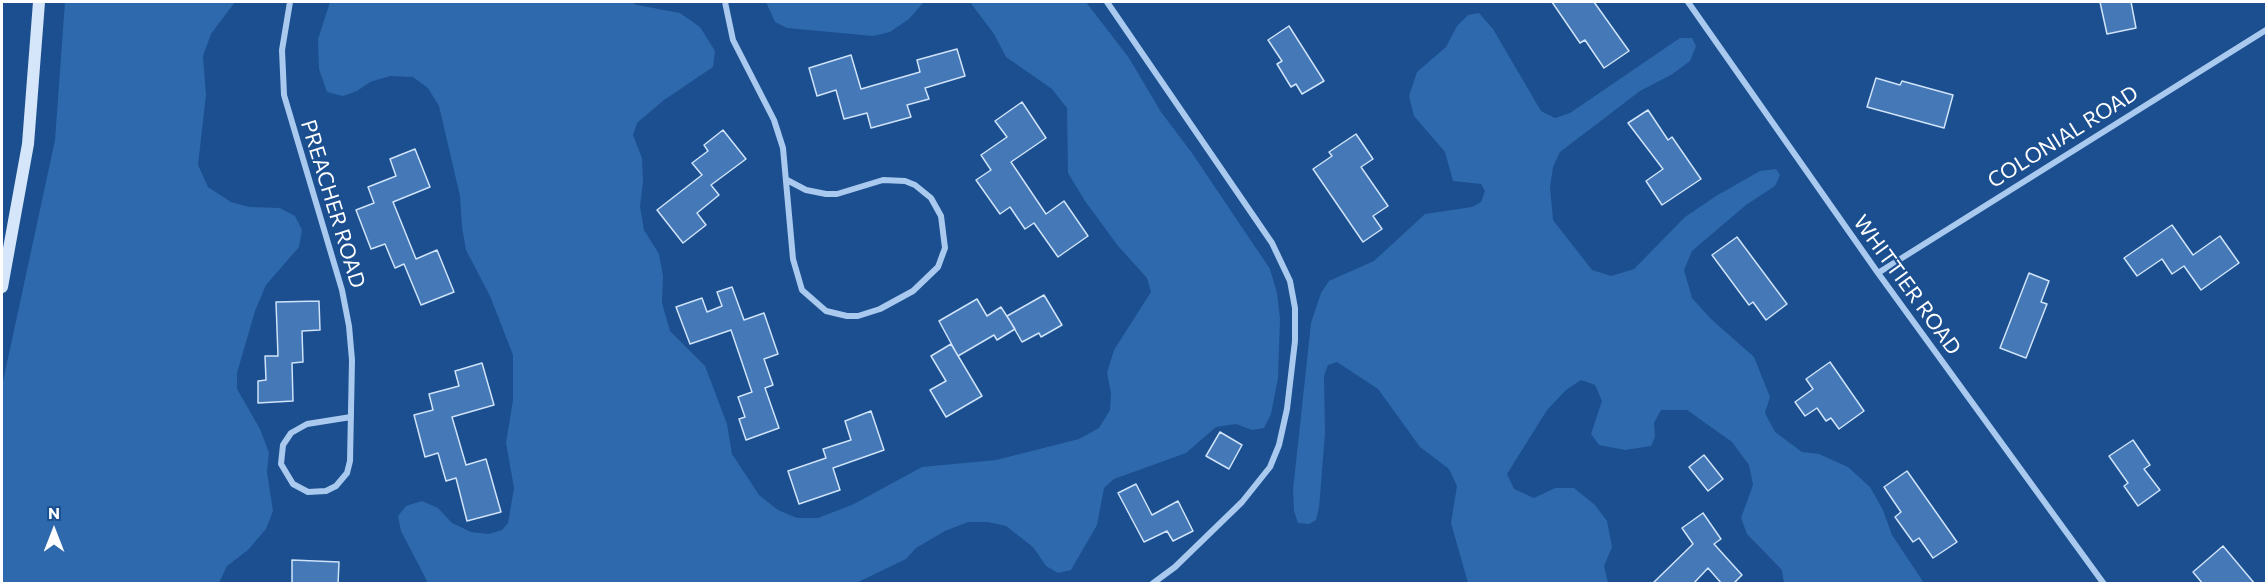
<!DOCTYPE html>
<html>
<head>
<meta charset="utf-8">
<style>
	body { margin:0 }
	#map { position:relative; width:2268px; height:585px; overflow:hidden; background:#1b4f8f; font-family:Commissioner,sans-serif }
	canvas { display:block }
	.frame { position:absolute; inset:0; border:3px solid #fff; pointer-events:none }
	.north { position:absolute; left:24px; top:501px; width:60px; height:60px; -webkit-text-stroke:4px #1b4f8f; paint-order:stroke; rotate:0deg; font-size:16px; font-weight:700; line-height:24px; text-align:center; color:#fff }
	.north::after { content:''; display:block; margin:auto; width:21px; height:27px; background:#fff; clip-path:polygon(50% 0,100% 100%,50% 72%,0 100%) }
</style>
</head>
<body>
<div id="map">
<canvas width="2268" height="585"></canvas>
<div class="frame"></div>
<div class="north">N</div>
</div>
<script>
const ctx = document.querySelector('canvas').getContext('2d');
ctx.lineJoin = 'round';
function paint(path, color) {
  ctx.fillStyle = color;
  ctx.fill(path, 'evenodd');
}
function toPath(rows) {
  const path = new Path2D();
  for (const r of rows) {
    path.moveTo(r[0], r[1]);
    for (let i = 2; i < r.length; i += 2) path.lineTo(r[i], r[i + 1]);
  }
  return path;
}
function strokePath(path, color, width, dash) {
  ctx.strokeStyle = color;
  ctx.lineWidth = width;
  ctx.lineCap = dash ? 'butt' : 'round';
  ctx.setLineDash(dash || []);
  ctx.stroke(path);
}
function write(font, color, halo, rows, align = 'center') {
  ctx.font = font + ' Commissioner,sans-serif';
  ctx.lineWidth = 4.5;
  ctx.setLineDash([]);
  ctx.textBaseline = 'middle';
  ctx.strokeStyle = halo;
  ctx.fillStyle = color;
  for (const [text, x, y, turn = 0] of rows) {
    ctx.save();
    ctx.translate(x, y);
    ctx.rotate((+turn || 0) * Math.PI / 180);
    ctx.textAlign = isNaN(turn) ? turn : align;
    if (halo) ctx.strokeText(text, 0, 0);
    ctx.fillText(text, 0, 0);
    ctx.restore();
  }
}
paint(toPath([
	[65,2,235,2,211,34,203,56,206,95,198,165,208,187,231,202,249,207,280,208,295,216,302,230,299,247,266,285,255,311,237,373,237,389,260,429,269,453,267,472,273,511,266,529,248,550,227,566,219,583,2,583,2,386,55,140],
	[330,2,631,2,637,5,680,13,700,27,715,51,713,67,664,100,637,123,633,135,642,158,643,182,640,206,644,230,659,254,663,276,662,303,670,331,705,366,727,424,732,454,759,495,778,510,797,518,818,518,854,504,922,467,996,460,1079,439,1099,428,1110,410,1111,393,1107,373,1114,350,1151,292,1147,278,1118,246,1085,201,1068,173,1067,108,1052,89,1006,57,994,34,970,2,1086,2,1129,58,1161,112,1192,153,1270,269,1277,293,1280,319,1278,378,1271,414,1264,428,1252,430,1236,424,1216,427,1186,453,1114,479,1104,488,1097,525,1071,570,1058,573,1046,566,1033,547,1006,526,988,522,968,522,945,531,916,548,906,559,856,583,428,583,401,531,398,516,406,506,422,501,438,508,452,523,471,532,489,534,502,530,508,523,514,488,506,443,513,400,513,355,490,296,466,250,462,227,460,196,439,106,428,88,413,77,390,76,370,82,357,91,343,96,327,92,319,69,318,39],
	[766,2,924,2,909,19,890,32,873,36,787,28,775,22],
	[1479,13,1493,29,1541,111,1555,118,1570,113,1680,38,1692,38,1696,46,1690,61,1671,75,1640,91,1560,152,1553,167,1550,187,1553,220,1592,270,1611,276,1634,269,1685,217,1716,196,1760,171,1776,169,1780,175,1775,186,1746,205,1692,251,1684,270,1692,298,1711,319,1754,357,1770,397,1765,413,1775,432,1802,452,1819,454,1848,467,1870,487,1883,510,1892,535,1924,583,1784,583,1782,570,1747,534,1741,518,1753,485,1749,465,1732,442,1687,410,1661,410,1654,423,1655,437,1651,446,1625,450,1599,445,1591,434,1602,401,1595,385,1581,380,1566,390,1547,410,1507,474,1514,489,1534,498,1555,488,1574,488,1595,505,1607,521,1612,547,1604,566,1608,583,1468,583,1451,523,1457,486,1449,469,1420,447,1378,389,1337,362,1328,365,1324,376,1325,433,1319,508,1316,520,1309,524,1298,523,1294,511,1293,490,1311,323,1321,293,1329,281,1374,261,1425,214,1472,207,1481,202,1485,191,1481,184,1453,181,1445,152,1414,116,1409,96,1417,72,1446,47,1457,26,1468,15]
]), '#2e69ad');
const building = toPath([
	[1552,2,1594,2,1629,51,1604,68,1585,40,1580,43,1552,2],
	[2100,2,2131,2,2136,28,2107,34,2100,2],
	[1289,26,1324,81,1302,94,1296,84,1291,87,1277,64,1282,61,1268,40,1289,26],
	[957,49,965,76,925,88,929,99,907,105,911,117,871,128,867,113,844,119,836,90,817,96,809,68,851,55,861,89,920,72,917,60,957,49],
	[1876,78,1900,85,1902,81,1953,95,1944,128,1867,107,1876,78],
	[1022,102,1046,138,1011,162,1046,214,1064,201,1088,236,1058,257,1034,223,1025,229,1010,207,1000,214,976,180,991,170,981,155,1007,137,995,121,1022,102],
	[1648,110,1668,140,1672,137,1701,179,1662,205,1646,181,1663,169,1628,123,1648,110],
	[723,130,746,159,711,185,719,195,697,213,706,225,683,243,657,210,702,175,692,163,708,151,704,145,723,130],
	[1356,134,1373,159,1361,167,1388,206,1373,216,1382,229,1363,242,1313,169,1332,156,1329,152,1356,134],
	[415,149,430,187,393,202,416,259,437,250,454,292,421,305,404,264,395,268,385,244,371,249,356,210,374,203,368,187,396,176,390,159,415,149],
	[2172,225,2193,255,2220,236,2239,263,2201,290,2184,266,2172,274,2162,259,2137,276,2124,258,2172,225],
	[1737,237,1787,304,1766,320,1753,302,1749,305,1712,255,1737,237],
	[2029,273,2049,281,2041,302,2047,304,2026,358,2000,348,2029,273],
	[732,287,744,320,764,313,778,354,764,359,773,385,765,388,779,428,746,440,739,419,745,417,738,397,752,392,731,330,690,344,676,307,702,298,707,312,722,306,717,292,732,287],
	[1044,295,1062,325,1041,337,1039,333,1022,342,1007,316,1044,295],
	[977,299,987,316,1001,307,1015,329,997,340,994,335,958,356,939,321,977,299],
	[319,301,320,330,302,331,303,362,292,363,293,401,258,403,258,381,266,380,265,356,278,356,276,302,319,301],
	[951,344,982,396,946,417,930,390,946,381,931,356,951,344],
	[1830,362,1864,411,1839,429,1831,418,1826,421,1817,408,1805,416,1795,402,1813,389,1806,379,1830,362],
	[482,363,494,405,452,417,466,465,486,459,501,512,467,521,456,478,446,481,438,453,425,457,414,415,433,410,429,394,459,386,455,371,482,363],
	[871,411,884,450,833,468,840,490,799,504,788,471,826,458,823,449,851,440,845,421,871,411],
	[1220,432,1242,445,1229,469,1206,456,1220,432],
	[2133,440,2150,465,2144,469,2160,490,2138,506,2124,486,2128,483,2109,456,2133,440],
	[1704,455,1723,479,1708,491,1689,467,1704,455],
	[1907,471,1957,542,1933,558,1919,538,1913,542,1895,517,1901,512,1884,487,1907,471],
	[1136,484,1152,515,1178,501,1193,531,1173,541,1167,531,1144,542,1118,493,1136,484],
	[1703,513,1721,539,1714,544,1742,575,1733,584,1722,584,1708,568,1693,584,1652,584,1693,544,1682,528,1703,513],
	[2223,546,2255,584,2203,584,2193,572,2223,546],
	[292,560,339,562,338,584,292,584,292,560]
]);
paint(building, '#4478b7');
strokePath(building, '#cfe3fa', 1.5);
strokePath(toPath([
	[290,2,282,50,284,95,342,290,349,326,352,360,350,461,347,473,336,486,326,491,308,492,293,484,281,464,283,445,291,433,307,424,351,417],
	[725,2,733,40,774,120,783,148,793,259,802,290,826,311,847,316,858,316,880,309,913,291,938,267,945,248,941,216,931,198,915,185,905,181,883,180,837,194,826,194,806,190,787,180],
	[1107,2,1272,243,1290,281,1295,308,1295,341,1287,409,1279,445,1270,467,1242,502,1175,567,1152,584],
	[1688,2,1878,273,2104,584],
	[1878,273,2266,30]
]), '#a9c9ee', 6);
strokePath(toPath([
	[2,287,28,144,39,2]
]), '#d6e6fa', 12);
write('21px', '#fff', '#1b4f8f', [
	["COLONIAL ROAD",2063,137,-32],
	["PREACHER ROAD",333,204,73],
	["WHITTIER ROAD",1907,285,54]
]);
</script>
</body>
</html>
